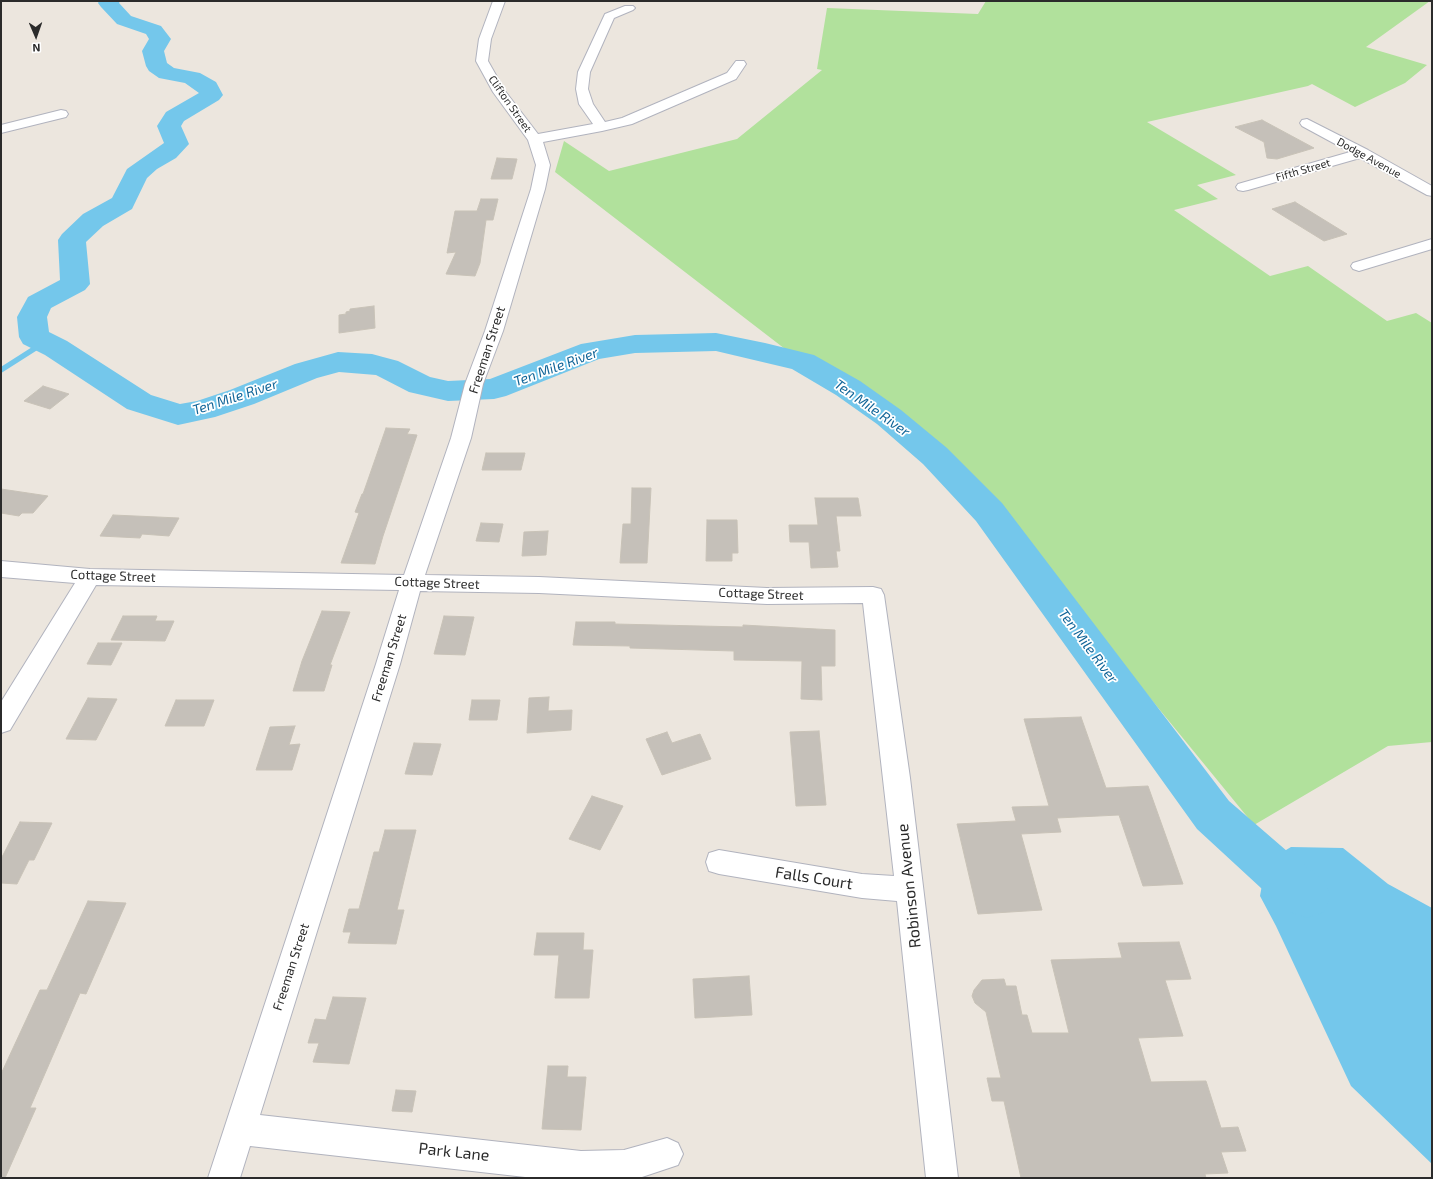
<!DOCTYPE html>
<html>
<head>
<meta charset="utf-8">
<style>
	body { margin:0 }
	#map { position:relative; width:1433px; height:1179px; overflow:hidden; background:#ece6de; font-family:"Exo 2",sans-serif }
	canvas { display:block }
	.frame { position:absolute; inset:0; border:2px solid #2b2b2b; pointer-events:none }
	.north { position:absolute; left:16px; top:16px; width:40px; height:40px; -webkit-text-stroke:3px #fff; paint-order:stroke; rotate:178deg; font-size:11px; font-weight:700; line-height:16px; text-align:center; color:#2b2b2b }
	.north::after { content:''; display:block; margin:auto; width:14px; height:18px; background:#2b2b2b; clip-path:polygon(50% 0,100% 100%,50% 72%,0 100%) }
</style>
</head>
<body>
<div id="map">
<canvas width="1433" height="1179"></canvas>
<div class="frame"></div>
<div class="north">N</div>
</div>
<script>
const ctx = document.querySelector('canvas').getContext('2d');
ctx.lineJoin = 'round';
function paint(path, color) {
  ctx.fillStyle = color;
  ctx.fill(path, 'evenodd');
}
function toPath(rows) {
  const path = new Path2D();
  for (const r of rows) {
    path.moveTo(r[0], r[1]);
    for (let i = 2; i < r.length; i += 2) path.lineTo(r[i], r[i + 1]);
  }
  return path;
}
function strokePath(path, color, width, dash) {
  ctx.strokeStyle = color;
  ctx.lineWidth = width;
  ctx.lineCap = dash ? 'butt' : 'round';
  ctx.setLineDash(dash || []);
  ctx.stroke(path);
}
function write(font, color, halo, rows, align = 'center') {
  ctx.font = font + ' "Exo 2",sans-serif';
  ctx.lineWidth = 3.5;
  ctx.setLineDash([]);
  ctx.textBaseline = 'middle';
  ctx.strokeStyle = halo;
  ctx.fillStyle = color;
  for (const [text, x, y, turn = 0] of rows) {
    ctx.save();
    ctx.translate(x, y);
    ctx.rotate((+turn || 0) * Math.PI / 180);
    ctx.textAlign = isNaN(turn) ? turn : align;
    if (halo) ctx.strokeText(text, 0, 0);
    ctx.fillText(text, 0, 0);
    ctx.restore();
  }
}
paint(toPath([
	[986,1,1430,1,1366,47,1427,65,1405,83,1355,107,1312,84,1308,86,1147,122,1236,175,1197,185,1218,199,1174,210,1270,276,1308,266,1387,321,1416,313,1432,323,1432,742,1388,746,1254,825,1047,572,998,526,837,389,555,172,564,141,609,171,737,139,822,70,817,69,827,8,978,14]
]), '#b1e19c');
paint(toPath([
	[1291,847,1343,848,1388,884,1432,908,1432,1164,1351,1086,1276,926,1260,896,1266,862]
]), '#74c7eb');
strokePath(toPath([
	[1,370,45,342]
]), '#74c7eb', 5.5);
paint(toPath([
	[99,1,120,1,119,3,131,16,161,26,171,39,164,51,167,63,174,68,200,73,216,82,223,95,219,100,184,121,181,126,189,144,176,158,157,169,147,178,132,209,103,226,86,242,90,284,85,290,51,308,47,317,49,332,67,341,151,395,180,404,197,401,230,390,295,364,338,352,372,354,383,357,398,361,430,377,448,381,490,379,581,344,635,335,716,333,765,343,814,355,860,381,901,410,947,448,1002,503,1229,801,1295,858,1324,880,1331,896,1324,912,1307,918,1290,912,1261,888,1197,829,976,521,923,464,877,424,836,395,792,369,716,351,635,353,599,359,506,396,494,399,448,401,409,392,376,375,339,372,317,378,254,404,215,417,178,425,127,409,45,355,23,344,19,337,17,317,28,297,60,280,58,240,62,234,83,214,112,198,127,169,164,143,157,126,166,112,199,93,185,83,159,78,149,71,146,66,142,51,149,39,146,34,117,24,101,7,98,3,99,1]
]), '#74c7eb');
const building = toPath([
	[1262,120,1314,148,1277,159,1267,158,1264,142,1235,127,1262,120],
	[497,158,517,159,512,179,491,179,497,158],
	[481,199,498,199,493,220,486,220,480,263,475,276,446,274,456,252,447,253,455,211,477,211,481,199],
	[1295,202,1347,234,1324,241,1272,209,1295,202],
	[374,306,375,328,339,333,339,315,346,314,346,312,350,311,350,309,374,306],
	[43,386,69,394,50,409,24,401,43,386],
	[386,428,410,429,407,434,417,435,383,536,375,564,341,563,359,513,355,512,362,494,363,494,386,428],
	[486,453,525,453,521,470,482,470,486,453],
	[632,488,651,488,647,563,620,563,623,524,631,524,632,488],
	[1,489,48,496,33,513,22,513,19,516,1,513,1,489],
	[815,498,858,498,861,516,836,516,840,551,836,551,838,567,811,568,809,542,790,542,789,525,818,525,815,498],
	[113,515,179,518,169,536,142,534,140,538,100,536,113,515],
	[707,520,737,520,738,553,732,553,732,561,706,561,707,520],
	[481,523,503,524,499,542,476,541,481,523],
	[548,531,546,555,522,556,524,532,548,531],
	[322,611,350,612,330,665,332,665,324,691,293,691,302,661,322,611],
	[123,616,157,616,155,621,174,621,165,641,111,640,123,616],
	[444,616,474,617,465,655,434,654,444,616],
	[576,622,615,622,615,624,743,627,743,625,835,630,835,666,821,666,822,700,801,699,802,661,734,660,734,651,630,648,630,646,573,645,576,622],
	[98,643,122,643,111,665,87,664,98,643],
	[549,697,548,711,572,710,571,730,527,733,529,698,549,697],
	[88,698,117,699,96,740,66,739,88,698],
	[176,700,214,700,204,726,165,726,176,700],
	[472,700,500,700,497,720,469,720,472,700],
	[1081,717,1106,788,1148,786,1183,884,1143,886,1119,815,1057,818,1061,832,1021,834,1042,910,978,914,957,824,1016,821,1012,807,1049,806,1024,719,1081,717],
	[295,726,289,745,300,744,292,770,256,770,270,727,295,726],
	[819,731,826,805,796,806,790,732,819,731],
	[667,732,672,743,700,734,711,759,662,775,646,739,667,732],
	[414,743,441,744,432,775,405,774,414,743],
	[592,796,623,806,600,850,569,839,592,796],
	[20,822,52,823,34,860,29,860,17,884,1,883,1,859,20,822],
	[385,830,416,830,397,910,404,910,396,944,348,943,351,932,343,932,349,909,359,909,374,852,379,852,385,830],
	[88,901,126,903,86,994,80,993,30,1108,36,1108,5,1178,1,1178,1,1074,40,990,47,990,88,901],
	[537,933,584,933,583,950,593,950,589,998,555,998,559,955,534,955,537,933],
	[1179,942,1191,979,1165,980,1183,1036,1138,1038,1151,1082,1206,1081,1221,1128,1238,1127,1246,1151,1221,1152,1228,1173,1205,1174,1206,1178,1021,1178,1004,1101,992,1101,987,1078,1001,1078,986,1012,975,1003,972,996,974,990,982,980,1004,979,1006,986,1016,986,1022,1015,1027,1015,1032,1033,1069,1033,1051,960,1122,958,1118,943,1179,942],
	[749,976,752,1015,695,1018,693,979,749,976],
	[333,997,366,998,349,1064,313,1062,319,1043,308,1043,315,1019,326,1020,333,997],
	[548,1066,568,1066,567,1077,586,1077,581,1130,542,1129,548,1066],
	[396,1090,416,1091,412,1112,392,1111,396,1090]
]);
paint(building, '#c5c0b9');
strokePath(building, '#c8c2b7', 1);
const minor = toPath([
	[493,1,505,1,491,39,488,61,505,91,538,134,593,124,579,104,576,89,578,72,605,14,625,6,633,6,635,8,633,10,614,18,590,72,588,89,593,104,605,122,622,118,727,73,736,61,744,61,746,64,736,79,632,124,602,131,543,142,550,165,545,189,503,331,483,384,471,438,425,575,539,577,767,588,873,587,881,589,884,595,910,778,958,1178,926,1178,897,901,862,898,719,874,709,871,706,862,709,853,719,850,862,874,894,876,863,603,767,604,539,593,420,591,400,664,260,1115,581,1151,624,1150,667,1138,678,1143,683,1154,678,1165,639,1178,534,1178,250,1146,240,1178,208,1178,376,664,399,590,96,585,10,730,1,733,1,702,75,583,1,577,1,561,90,569,404,575,451,438,465,384,485,331,531,189,536,165,528,140,493,92,476,61,479,39,493,1],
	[61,110,66,111,68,114,66,117,1,133,1,125,61,110],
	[1307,119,1368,150,1432,186,1432,196,1427,195,1360,158,1248,190,1243,191,1238,190,1236,187,1238,184,1350,152,1302,126,1300,123,1302,120,1307,119],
	[1432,239,1432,249,1359,271,1353,269,1351,266,1353,263,1432,239]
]);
strokePath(minor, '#b1b3be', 2);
paint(minor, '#fff');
write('11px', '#2b2b2b', '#fff', [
	["Clifton Street",510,104,55],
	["Dodge Avenue",1369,158,29],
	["Fifth Street",1303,170,-16]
]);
write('13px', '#2b2b2b', '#fff', [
	["Freeman Street",487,350,-72],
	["Cottage Street",113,576,2],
	["Cottage Street",437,583,2],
	["Cottage Street",761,594,2],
	["Freeman Street",389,658,-73],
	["Freeman Street",291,967,-72]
]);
write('italic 14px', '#116598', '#fff', [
	["Ten Mile River",556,367,-20],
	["Ten Mile River",235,397,-18],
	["Ten Mile River",872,408,35],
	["Ten Mile River",1088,646,53]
]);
write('16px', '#2b2b2b', '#fff', [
	["Falls Court",814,878,9],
	["Robinson Avenue",909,886,-96],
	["Park Lane",454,1152,6]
]);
</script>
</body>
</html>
